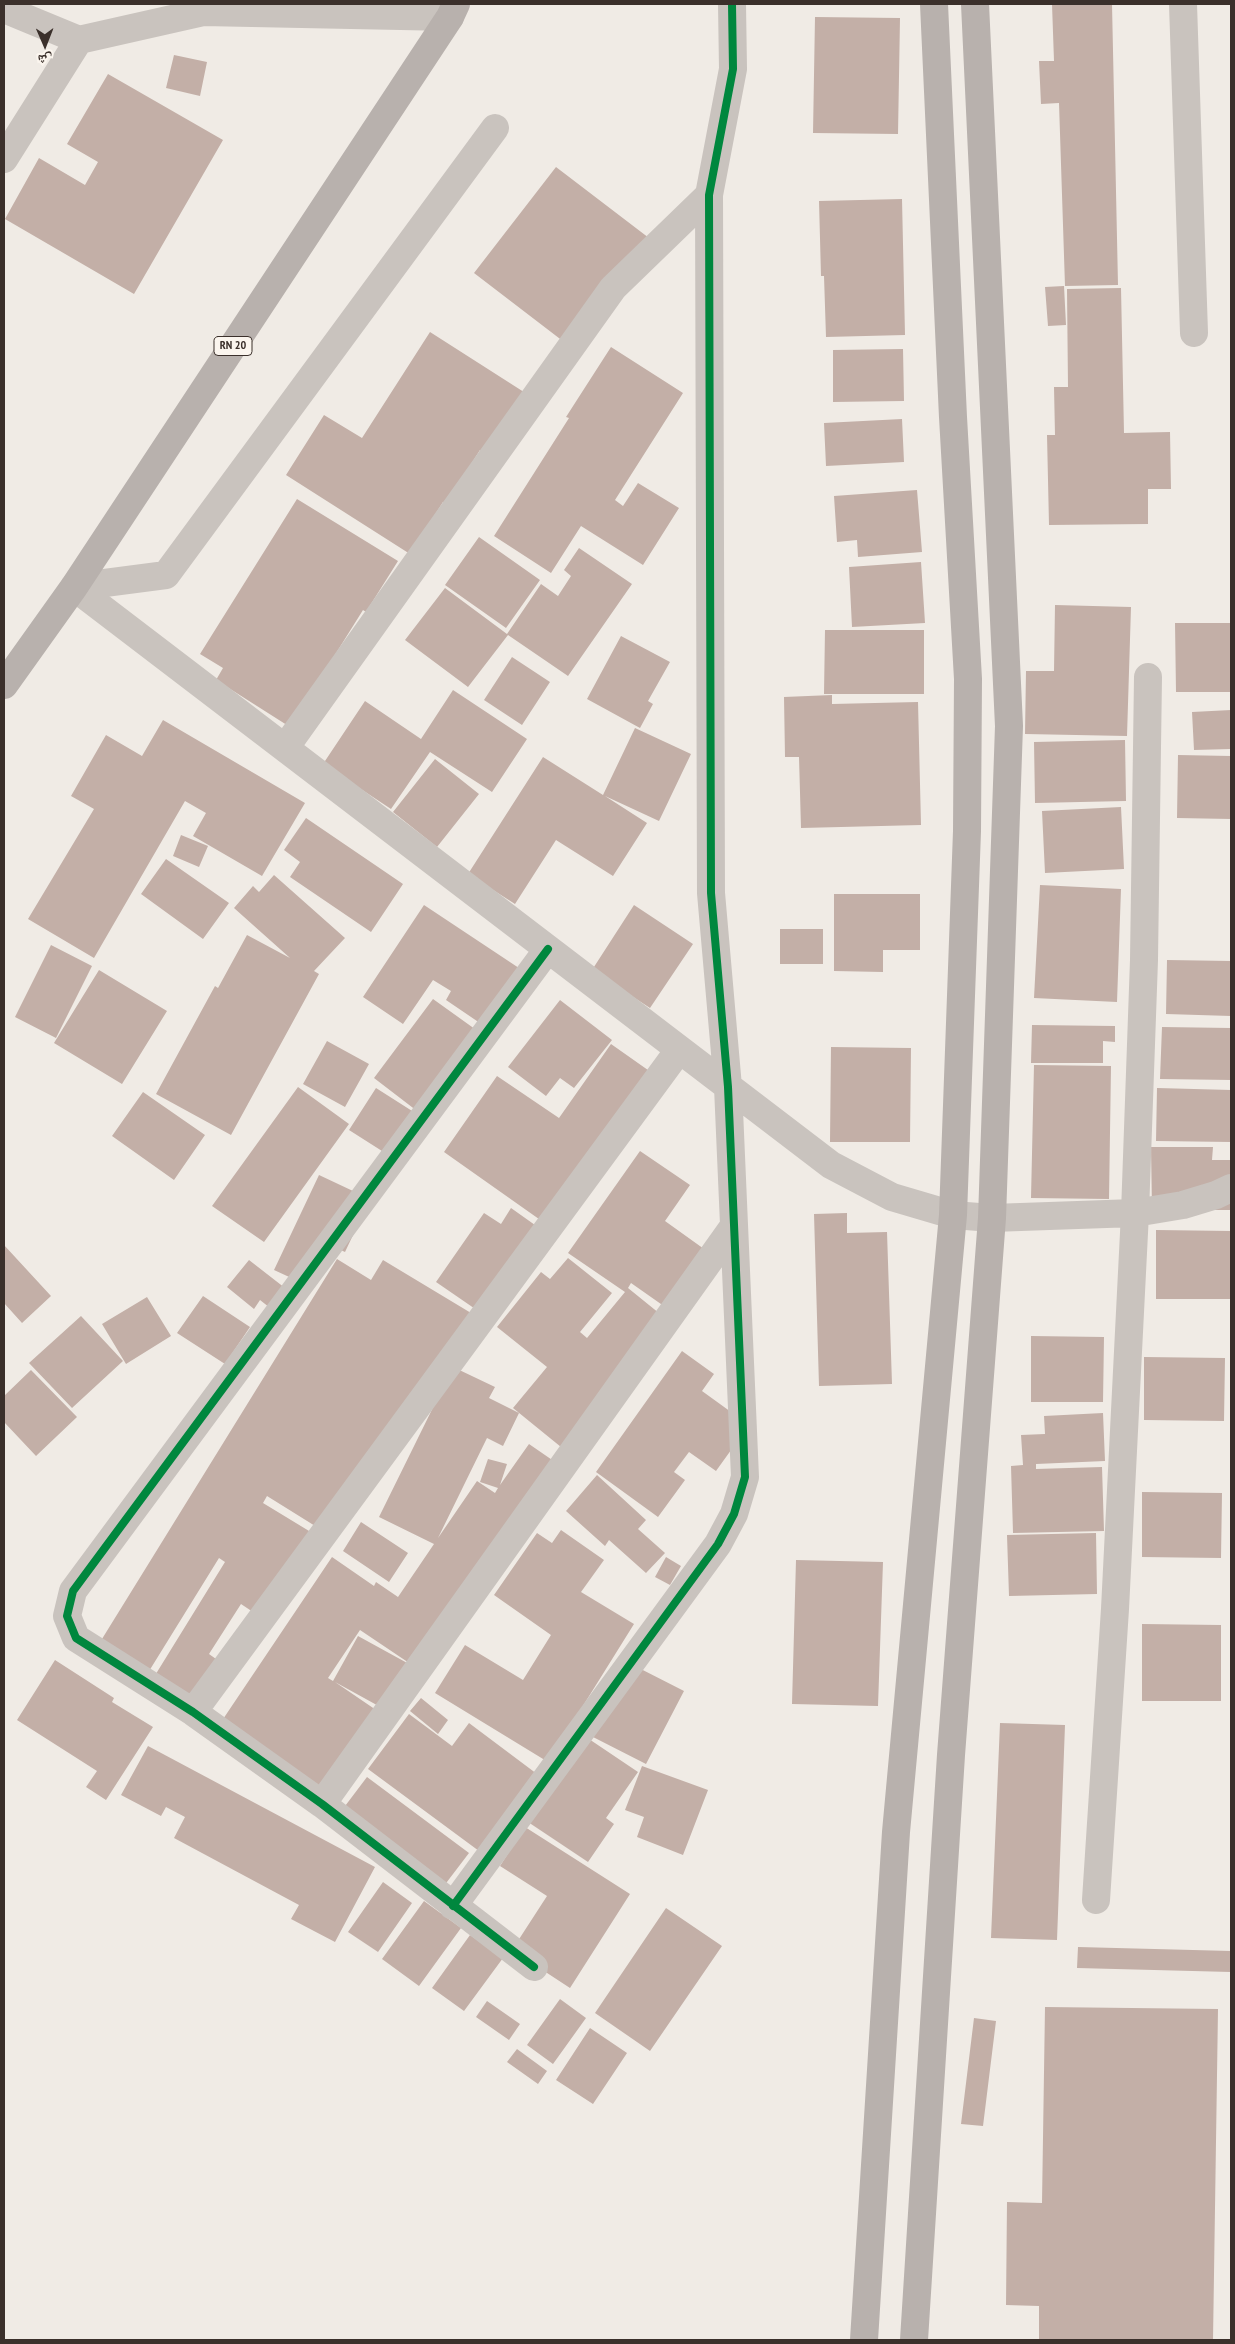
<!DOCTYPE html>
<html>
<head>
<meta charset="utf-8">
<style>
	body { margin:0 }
	#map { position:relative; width:1235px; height:2344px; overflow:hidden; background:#f0ebe5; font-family:"PT Sans Narrow","Noto Naskh Arabic",sans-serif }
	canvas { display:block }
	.frame { position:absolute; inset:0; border:5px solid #3b302b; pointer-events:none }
	.north { position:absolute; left:20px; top:20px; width:50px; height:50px; -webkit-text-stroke:4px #fbf5ee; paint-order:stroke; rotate:179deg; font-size:14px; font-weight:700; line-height:20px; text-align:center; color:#3b302b }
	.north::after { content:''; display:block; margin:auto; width:18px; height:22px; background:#3b302b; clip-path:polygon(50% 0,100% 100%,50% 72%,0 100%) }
</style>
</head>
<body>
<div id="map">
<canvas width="1235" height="2344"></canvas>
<div class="frame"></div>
<div class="north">ش</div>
</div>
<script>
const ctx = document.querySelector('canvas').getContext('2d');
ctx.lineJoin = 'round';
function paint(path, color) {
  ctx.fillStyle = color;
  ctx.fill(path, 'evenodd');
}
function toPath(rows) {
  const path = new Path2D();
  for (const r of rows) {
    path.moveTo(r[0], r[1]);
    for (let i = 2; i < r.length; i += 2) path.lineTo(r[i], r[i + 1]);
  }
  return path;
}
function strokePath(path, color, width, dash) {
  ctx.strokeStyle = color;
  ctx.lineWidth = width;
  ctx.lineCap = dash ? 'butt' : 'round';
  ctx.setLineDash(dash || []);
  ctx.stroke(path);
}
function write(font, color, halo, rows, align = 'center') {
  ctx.font = font + ' "PT Sans Narrow",sans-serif';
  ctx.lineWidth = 4;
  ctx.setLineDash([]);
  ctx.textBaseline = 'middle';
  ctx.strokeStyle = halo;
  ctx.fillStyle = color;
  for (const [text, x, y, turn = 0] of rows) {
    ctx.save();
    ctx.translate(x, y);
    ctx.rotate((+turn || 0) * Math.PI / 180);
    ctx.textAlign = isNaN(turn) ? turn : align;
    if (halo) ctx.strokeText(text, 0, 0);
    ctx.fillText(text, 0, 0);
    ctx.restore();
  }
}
paint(toPath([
	[1052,4,1112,4,1118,285,1065,286,1059,103,1041,104,1039,61,1054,61],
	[815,17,900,18,898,134,813,133],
	[174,55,207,62,200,96,166,88],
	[108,74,223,140,134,294,5,219,39,158,85,185,98,162,67,144],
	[556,167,649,238,568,345,474,273],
	[902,199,905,335,826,337,824,276,821,276,819,201],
	[1064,286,1066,325,1048,326,1045,287],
	[1121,288,1124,433,1170,432,1171,489,1148,489,1148,524,1049,525,1047,435,1055,435,1054,387,1068,387,1067,289],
	[430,332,527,394,488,455,480,450,446,504,443,502,410,554,286,475,324,415,362,438],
	[611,347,683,393,615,500,623,506,638,483,679,508,643,565,581,526,551,573,494,536,569,418,566,417],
	[903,349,904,401,833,402,833,350],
	[902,419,904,462,826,466,824,423],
	[917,490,922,552,858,557,857,540,837,542,834,496],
	[297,499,398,561,366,612,363,610,290,727,216,680,223,668,200,654],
	[479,537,540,580,506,628,445,585],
	[579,548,632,584,568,676,508,635,468,687,405,640,445,588,507,634,541,584,558,596,571,576,564,570],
	[921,562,925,623,852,627,849,567],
	[1055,605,1131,607,1127,736,1025,734,1026,671,1054,671],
	[1175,623,1231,623,1231,692,1176,692],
	[825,630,924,630,924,694,824,694],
	[621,636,670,662,648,701,653,704,640,728,587,699],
	[512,657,550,682,522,725,484,700],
	[453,690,527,739,492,792,430,752,391,809,323,764,365,701,421,739],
	[832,695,832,704,918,702,921,825,801,828,799,757,785,757,784,697],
	[1231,710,1231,749,1194,750,1192,712],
	[163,720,305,803,262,876,193,836,206,813,185,801,94,958,28,919,94,809,71,796,106,735,142,756],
	[635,728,691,754,659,821,605,796,647,823,613,876,556,840,515,904,468,874,543,757,603,795],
	[1125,740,1126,801,1035,803,1034,742],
	[1178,755,1231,756,1231,819,1177,818],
	[435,759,479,794,437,847,393,812],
	[1121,807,1124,869,1045,873,1042,811],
	[306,818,403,884,371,932,290,877,300,862,284,850],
	[181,835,208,846,199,867,173,856],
	[166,859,229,903,203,939,141,894],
	[274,875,345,938,314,971,319,974,231,1135,156,1094,215,986,218,988,247,935,290,958,234,908,253,886,259,892],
	[1040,885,1121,889,1117,1002,1034,998],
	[834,894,920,894,920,950,883,950,883,972,834,971],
	[424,905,537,980,499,1036,446,1000,451,991,433,980,403,1024,363,997],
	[634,905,693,944,650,1008,592,970],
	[780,929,823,929,823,964,780,964],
	[51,945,92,966,56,1038,15,1017],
	[1167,960,1231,961,1231,1016,1166,1014],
	[99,970,167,1011,122,1084,54,1043],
	[433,999,493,1042,434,1124,374,1078],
	[560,1000,612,1040,574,1088,560,1078,546,1096,508,1067],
	[1032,1025,1115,1026,1115,1042,1103,1041,1103,1063,1031,1063],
	[1162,1027,1231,1028,1231,1080,1160,1079],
	[327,1041,369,1064,345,1107,303,1084],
	[611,1044,655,1075,546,1224,444,1152,497,1076,559,1118],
	[831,1047,911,1048,910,1142,830,1142],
	[1034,1065,1111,1066,1109,1199,1031,1198],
	[298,1087,349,1124,264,1242,212,1206],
	[376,1088,431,1123,404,1165,349,1130],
	[1157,1088,1231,1090,1231,1142,1156,1141],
	[143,1092,205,1135,174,1180,112,1136],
	[1151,1147,1213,1147,1212,1160,1231,1160,1231,1210,1152,1210],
	[640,1151,690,1185,665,1221,718,1259,678,1316,631,1283,628,1288,670,1322,577,1460,513,1408,547,1367,497,1327,541,1272,550,1279,568,1258,612,1293,580,1332,587,1338,625,1292,568,1253],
	[319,1175,370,1199,345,1252,330,1245,311,1287,274,1270],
	[511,1208,542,1230,484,1315,436,1282,484,1213,501,1224],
	[847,1213,847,1233,887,1232,892,1384,819,1386,814,1214],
	[1156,1230,1231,1231,1231,1299,1156,1299],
	[4,1245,51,1296,22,1323,4,1303],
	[337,1259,371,1280,383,1260,471,1313,328,1534,267,1496,263,1503,314,1534,262,1618,241,1604,209,1654,216,1659,191,1700,154,1677,225,1562,219,1558,146,1676,97,1647],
	[249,1260,294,1295,279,1315,260,1300,254,1309,227,1287],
	[203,1296,250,1327,225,1364,177,1333],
	[147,1297,171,1336,126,1364,102,1324],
	[81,1316,123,1361,72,1408,29,1363],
	[1031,1336,1104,1337,1103,1402,1031,1402],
	[682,1351,714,1374,702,1391,749,1425,716,1471,689,1452,674,1472,685,1480,658,1517,596,1472],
	[1144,1357,1225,1358,1224,1421,1144,1420],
	[453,1367,495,1387,489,1398,519,1413,503,1446,487,1438,438,1538,477,1481,495,1493,498,1488,480,1482,488,1459,507,1464,500,1485,529,1444,558,1464,418,1669,360,1630,328,1678,333,1681,358,1636,409,1664,384,1709,335,1682,379,1712,317,1804,213,1734,332,1557,374,1586,376,1582,398,1597,434,1544,379,1517],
	[31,1370,77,1417,36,1456,4,1422,4,1396],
	[1103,1413,1105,1461,1036,1464,1036,1469,1102,1467,1104,1531,1013,1533,1011,1466,1023,1465,1021,1435,1045,1434,1044,1416],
	[597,1475,646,1520,638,1529,665,1553,646,1573,609,1540,605,1546,566,1511],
	[1142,1492,1222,1493,1221,1558,1142,1557],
	[361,1522,408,1553,389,1582,343,1551],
	[561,1530,604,1560,581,1592,634,1624,548,1762,435,1693,465,1645,523,1680,551,1635,494,1595,537,1533,552,1543],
	[1096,1533,1097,1594,1009,1596,1007,1535],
	[666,1557,681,1566,670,1585,655,1577],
	[796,1560,883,1562,878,1706,792,1704],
	[1142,1624,1221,1625,1221,1701,1142,1701],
	[55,1660,114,1698,112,1702,153,1727,106,1800,86,1787,97,1771,17,1720],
	[631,1664,684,1691,646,1764,593,1737],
	[421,1698,448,1720,438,1734,410,1711],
	[409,1714,452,1746,469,1723,537,1774,479,1851,368,1769],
	[1000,1723,1065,1725,1057,1940,991,1938],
	[586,1737,638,1772,606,1818,614,1824,588,1862,528,1822],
	[148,1746,375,1867,335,1942,291,1919,299,1905,174,1838,185,1817,166,1807,161,1816,121,1795],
	[642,1766,708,1790,683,1855,637,1837,644,1817,625,1810],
	[367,1777,469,1853,437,1895,336,1818],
	[525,1827,630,1894,570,1988,512,1950,547,1896,500,1866],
	[383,1882,412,1903,378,1952,348,1932],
	[424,1901,461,1928,419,1986,382,1959],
	[666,1908,722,1946,650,2051,595,2013],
	[470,1935,503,1958,464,2011,432,1988],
	[1078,1947,1231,1951,1231,1972,1077,1968],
	[560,1999,586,2018,553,2064,527,2045],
	[487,2001,520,2024,509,2040,476,2017],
	[1045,2007,1218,2009,1213,2340,1039,2340,1039,2306,1006,2305,1007,2202,1042,2203],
	[974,2018,996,2021,983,2126,961,2124],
	[590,2028,627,2053,593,2104,556,2080],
	[517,2049,547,2071,538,2084,507,2062]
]), '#c3afa7');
strokePath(toPath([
	[1183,4,1194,333],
	[4,9,79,40],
	[4,159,79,40,203,12,450,17],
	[74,587,831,1165,892,1197,953,1215,992,1218,1135,1213,1183,1205,1216,1195,1231,1188],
	[74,587,166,575,495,128],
	[285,748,613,288,709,195],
	[193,1712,679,1050],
	[322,1804,734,1226],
	[1096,1900,1115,1609,1135,1213,1144,960,1148,677],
	[453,1906,718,1544,734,1514,745,1477,728,1087,711,893,709,195,733,69,732,4],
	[534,1967,322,1804,193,1712,76,1638,67,1616,73,1591,548,949]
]), '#c9c3be', 28);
strokePath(toPath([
	[4,685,74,587,450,17,456,4],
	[864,2340,896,1832,953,1215,967,831,968,679,953,417,934,4],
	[914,2340,951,1755,992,1218,1009,726,975,4]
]), '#b8b1ad', 28);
strokePath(toPath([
	[453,1906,718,1544,734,1514,745,1477,728,1087,711,893,709,195,733,69,732,4],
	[534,1967,322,1804,193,1712,76,1638,67,1616,73,1591,548,949]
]), '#00873e', 8);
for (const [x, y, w] of [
	[233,346,38]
]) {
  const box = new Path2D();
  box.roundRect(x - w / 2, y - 9.5, w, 19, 4);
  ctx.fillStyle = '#fbf5ee';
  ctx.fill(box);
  strokePath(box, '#3b302b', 1);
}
write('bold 12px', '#3b302b', null, [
	["RN 20",233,346]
]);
</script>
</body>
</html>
